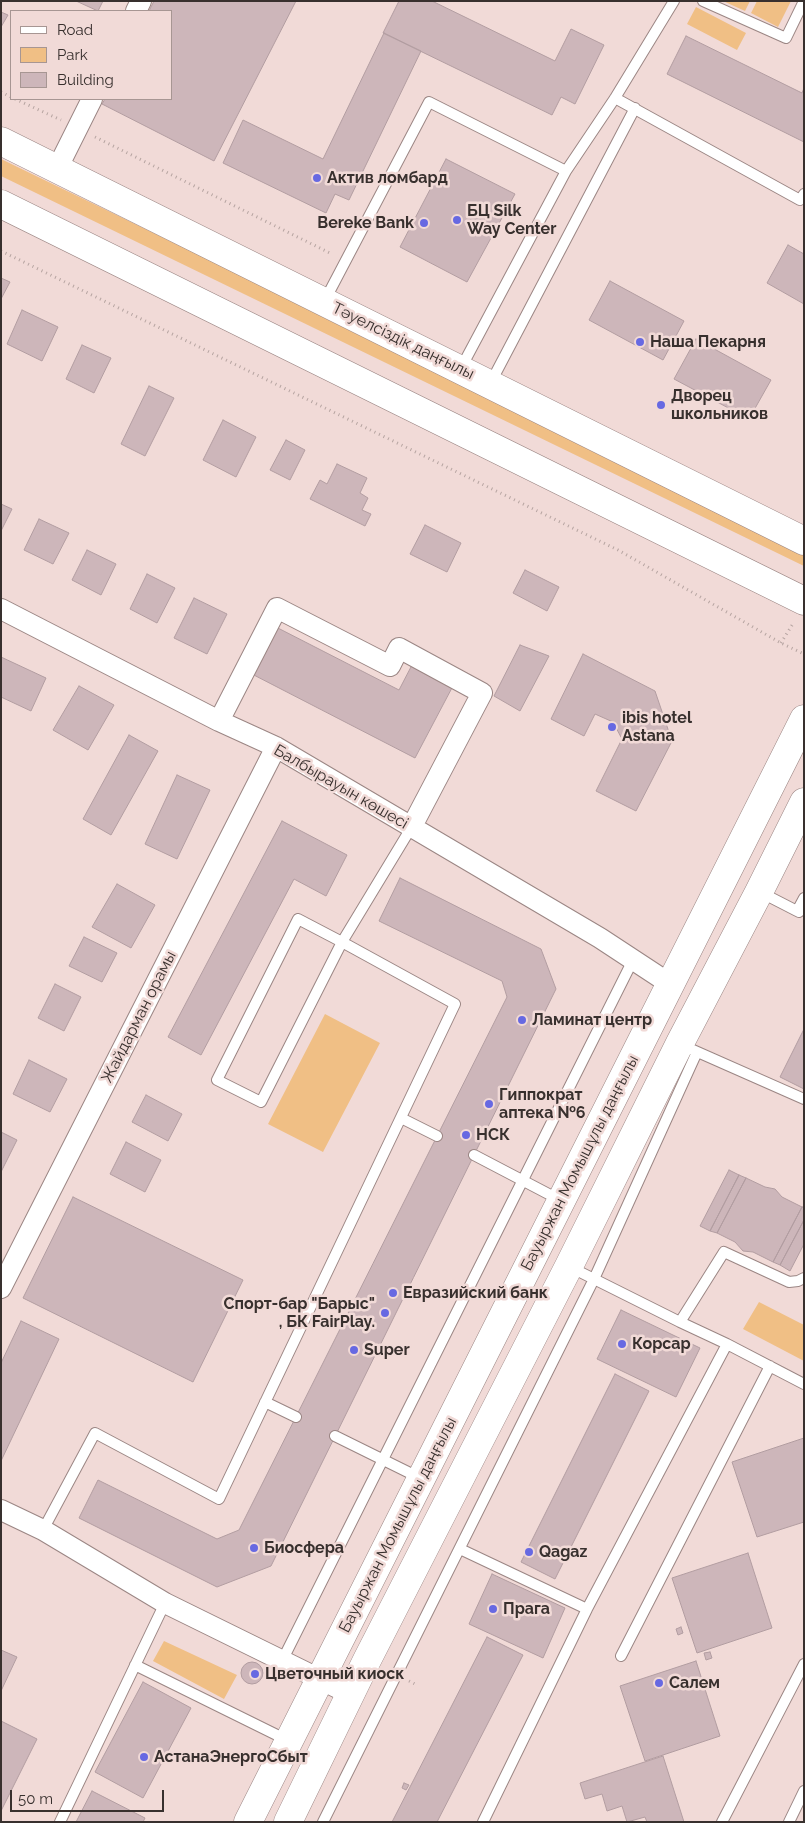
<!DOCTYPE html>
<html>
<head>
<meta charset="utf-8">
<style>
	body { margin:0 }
	#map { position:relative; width:805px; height:1823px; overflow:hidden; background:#f1dad7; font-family:Raleway,sans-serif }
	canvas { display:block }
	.frame { position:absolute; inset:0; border:2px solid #38302e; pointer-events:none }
	.legend { position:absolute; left:10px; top:10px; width:162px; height:90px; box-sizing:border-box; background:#f1dad7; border:1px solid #a79693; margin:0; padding:6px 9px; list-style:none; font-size:15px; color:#38302e }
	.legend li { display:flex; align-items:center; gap:10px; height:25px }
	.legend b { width:25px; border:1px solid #a79693 }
	.scale { position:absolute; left:10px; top:1790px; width:154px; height:22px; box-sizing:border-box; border:2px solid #38302e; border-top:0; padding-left:6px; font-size:15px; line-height:18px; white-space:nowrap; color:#38302e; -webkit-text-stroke:4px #f1dad7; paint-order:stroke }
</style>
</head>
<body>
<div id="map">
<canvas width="805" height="1823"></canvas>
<div class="frame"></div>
<ul class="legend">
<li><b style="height:6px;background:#fff"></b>Road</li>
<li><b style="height:14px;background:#f0bf85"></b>Park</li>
<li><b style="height:14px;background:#cdb6ba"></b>Building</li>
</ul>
<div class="scale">50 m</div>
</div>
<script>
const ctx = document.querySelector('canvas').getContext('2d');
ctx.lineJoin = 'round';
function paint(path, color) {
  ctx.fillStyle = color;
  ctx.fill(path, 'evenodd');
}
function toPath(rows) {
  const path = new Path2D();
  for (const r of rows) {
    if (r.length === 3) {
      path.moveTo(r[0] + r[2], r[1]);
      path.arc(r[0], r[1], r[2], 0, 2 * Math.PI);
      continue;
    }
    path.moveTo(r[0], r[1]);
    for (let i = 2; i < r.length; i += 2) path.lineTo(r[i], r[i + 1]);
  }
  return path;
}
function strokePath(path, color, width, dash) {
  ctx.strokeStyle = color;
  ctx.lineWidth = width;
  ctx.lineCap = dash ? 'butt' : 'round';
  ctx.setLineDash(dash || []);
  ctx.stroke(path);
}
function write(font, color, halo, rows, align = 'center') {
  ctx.font = font + ' Raleway,sans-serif';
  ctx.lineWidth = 5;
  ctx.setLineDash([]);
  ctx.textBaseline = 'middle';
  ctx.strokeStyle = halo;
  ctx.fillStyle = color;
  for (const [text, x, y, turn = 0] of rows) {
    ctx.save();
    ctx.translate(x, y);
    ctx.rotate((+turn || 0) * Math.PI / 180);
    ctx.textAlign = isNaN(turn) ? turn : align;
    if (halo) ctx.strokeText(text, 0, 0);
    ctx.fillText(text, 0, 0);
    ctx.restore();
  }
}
paint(toPath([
	[723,1,750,1,745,11],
	[757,1,791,1,778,27,751,13],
	[696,7,746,33,737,50,687,24],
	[1,159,804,548,804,566,1,176],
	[325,1014,380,1043,323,1152,268,1124],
	[759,1302,804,1325,804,1361,743,1329],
	[164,1641,237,1675,224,1699,153,1661]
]), '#f0bf85');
const building = toPath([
	[76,1,103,1,98,11,76,1],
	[154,1,296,1,214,161,102,104,105,99,171,99,171,11,149,11,154,1],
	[399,1,432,1,555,61,571,29,604,45,575,104,561,97,552,115,383,33,399,1],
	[1,12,8,15,1,27,1,12],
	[384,33,421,51,349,200,335,194,326,213,223,163,243,120,323,159,384,33],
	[686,36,802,93,804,88,804,142,667,74,686,36],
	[446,159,515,194,467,282,400,247,446,159],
	[788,245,804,254,804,304,767,283,788,245],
	[1,278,10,282,1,299,1,278],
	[610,281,684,321,663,360,589,320,610,281],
	[22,310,58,327,42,361,7,344,22,310],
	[696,339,771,380,749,419,674,379,696,339],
	[82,345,111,358,94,393,66,379,82,345],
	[149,386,174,398,145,456,121,444,149,386],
	[223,420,256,437,236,477,203,460,223,420],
	[286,440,305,450,290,480,270,470,286,440],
	[337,464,367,478,360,493,368,498,362,510,371,514,365,526,310,499,320,480,327,484,337,464],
	[1,504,12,509,1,531,1,504],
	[39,519,69,533,53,564,24,550,39,519],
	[425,525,461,543,447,572,410,554,425,525],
	[87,550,116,564,101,595,72,580,87,550],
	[525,570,559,587,547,611,513,593,525,570],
	[147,574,175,588,157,623,130,609,147,574],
	[194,598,227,614,207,654,174,638,194,598],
	[272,625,399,690,413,663,454,684,415,758,248,672,272,625],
	[520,645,549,656,520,711,494,696,520,645],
	[583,654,655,691,672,741,636,811,596,791,622,739,613,722,595,714,584,736,551,719,583,654],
	[1,657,46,678,31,711,1,697,1,657],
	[79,686,114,705,88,750,53,730,79,686],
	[129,735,158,751,111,835,83,819,129,735],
	[177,775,210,790,177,859,145,844,177,775],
	[282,821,347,855,326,896,294,879,201,1055,168,1037,282,821],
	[400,878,541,949,556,989,271,1566,217,1587,79,1518,98,1480,217,1539,239,1530,507,997,502,981,379,921,400,878],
	[117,884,155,905,131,948,92,927,117,884],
	[84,937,117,953,102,982,69,966,84,937],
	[55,984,81,997,64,1031,38,1018,55,984],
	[804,1029,804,1089,780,1077,804,1029],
	[29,1060,67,1079,50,1112,13,1094,29,1060],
	[146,1095,182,1114,168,1141,132,1122,146,1095],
	[1,1132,17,1140,1,1172,1,1132],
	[126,1142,161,1160,145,1192,110,1174,126,1142],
	[729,1170,739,1175,710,1231,700,1226,729,1170],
	[739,1175,746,1178,717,1233,710,1231,739,1175],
	[746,1178,765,1187,775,1189,782,1197,802,1207,773,1262,753,1252,743,1251,735,1242,717,1233,746,1178],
	[73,1197,243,1280,193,1382,23,1298,73,1197],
	[802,1207,804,1207,804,1220,780,1265,773,1262,802,1207],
	[804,1220,804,1244,790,1271,780,1265,804,1220],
	[621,1310,700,1348,676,1397,597,1359,621,1310],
	[21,1321,59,1339,1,1461,1,1363,21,1321],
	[615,1374,649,1391,555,1579,521,1562,615,1374],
	[804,1438,804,1522,757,1537,732,1462,804,1438],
	[748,1553,772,1628,697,1653,672,1578,748,1553],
	[492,1574,565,1608,543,1658,469,1624,492,1574],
	[681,1627,683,1633,678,1635,676,1629,681,1627],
	[487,1637,523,1655,437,1822,392,1822,487,1637],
	[1,1650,17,1657,1,1691,1,1650],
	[710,1652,712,1658,706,1660,704,1653,710,1652],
	[696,1661,720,1736,645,1761,620,1686,696,1661],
	[252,1673,11],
	[143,1682,191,1708,143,1798,95,1772,143,1682],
	[1,1721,37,1739,1,1811,1,1721],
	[663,1756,684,1822,647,1822,645,1817,627,1822,622,1806,607,1811,602,1794,585,1799,580,1783,663,1756],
	[404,1783,409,1785,406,1790,402,1788,404,1783],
	[92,1791,145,1818,143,1822,76,1822,92,1791]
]);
paint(building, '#cdb6ba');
strokePath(building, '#b29da1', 1);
const lane = toPath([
	[703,1,786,38,804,1],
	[615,98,800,200,804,194],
	[324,302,429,102,566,171],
	[461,368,566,171,615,98,674,1],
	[490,384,635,108],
	[760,892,797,911,804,909],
	[799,912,797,911,804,898],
	[298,919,342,942,261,1102,217,1080,298,919],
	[693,1050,804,1099],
	[401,1118,437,1136],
	[474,1155,560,1200],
	[570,1267,680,1322,724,1252,789,1282,798,1281,804,1278],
	[680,1322,727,1344,804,1384],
	[265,1402,296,1417],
	[335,1436,420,1478],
	[43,1530,95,1433,219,1499,455,1004,342,942,411,828],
	[460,1549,587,1609],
	[621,1656,770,1366],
	[282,1661,633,960],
	[135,1665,289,1741],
	[60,1822,165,1603],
	[323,1822,594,1279,697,1052],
	[483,1822,587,1609,727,1344],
	[722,1822,804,1664],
	[789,1822,804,1791]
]);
const street = toPath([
	[136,11,141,1],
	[57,169,92,99],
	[1,609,219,721,276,747,600,938,670,984],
	[219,721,277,608,390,666,399,648,482,693,411,828],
	[1,1288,276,747],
	[1,1510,43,1530,165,1603,350,1694]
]);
const secondary = toPath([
	[1,141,804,541],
	[1,204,804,601],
	[248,1822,804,719],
	[288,1822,367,1660,569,1266,680,1043,759,892,804,802]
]);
strokePath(lane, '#9b8684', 12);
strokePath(street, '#9b8684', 22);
strokePath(secondary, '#9b8684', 29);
strokePath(toPath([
	[1,92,11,97],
	[15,99,61,120],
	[95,137,332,254],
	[1,251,618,550,781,643,804,654],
	[781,643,794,622],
	[409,1681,417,1685]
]), '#b6a4a1', 3, [1, 4]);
strokePath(lane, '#fff', 10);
strokePath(street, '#fff', 20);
strokePath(secondary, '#fff', 28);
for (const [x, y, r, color] of [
	[317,178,5,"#6769e2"],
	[457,220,5,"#6769e2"],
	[424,223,5,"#6769e2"],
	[640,342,5,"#6769e2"],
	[661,405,5,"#6769e2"],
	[612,727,5,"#6769e2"],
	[522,1020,5,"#6769e2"],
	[489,1104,5,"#6769e2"],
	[466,1135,5,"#6769e2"],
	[393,1293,5,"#6769e2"],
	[385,1313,5,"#6769e2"],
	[622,1344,5,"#6769e2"],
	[354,1350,5,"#6769e2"],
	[254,1548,5,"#6769e2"],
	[529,1552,5,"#6769e2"],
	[493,1609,5,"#6769e2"],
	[255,1674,5,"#6769e2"],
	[659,1683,5,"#6769e2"],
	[144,1757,5,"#6769e2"]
]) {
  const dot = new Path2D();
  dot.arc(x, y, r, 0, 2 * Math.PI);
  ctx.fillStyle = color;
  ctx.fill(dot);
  strokePath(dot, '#f1dad7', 2);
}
write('bold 16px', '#38302e', '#f1dad7', [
	["Актив ломбард",327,178],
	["БЦ Silk",467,211],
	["Way Center",467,229],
	["Bereke Bank",414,223,"right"],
	["Наша Пекарня",650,342],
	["Дворец",671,396],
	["школьников",671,414],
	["ibis hotel",622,718],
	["Astana",622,736],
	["Ламинат центр",532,1020],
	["Гиппократ",499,1095],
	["аптека №6",499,1113],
	["НСК",476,1135],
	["Евразийский банк",403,1293],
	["Спорт-бар \"Барыс\"",375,1304,"right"],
	[", БК FairPlay.",375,1322,"right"],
	["Корсар",632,1344],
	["Super",364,1350],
	["Биосфера",264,1548],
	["Qagaz",539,1552],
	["Прага",503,1609],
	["Цветочный киоск",265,1674],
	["Салем",669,1683],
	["АстанаЭнергоСбыт",154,1757]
], 'left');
write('16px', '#38302e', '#f1dad7', [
	["Тәуелсіздік даңғылы",403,341,26],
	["Балбырауын көшесі",341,787,30],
	["Жайдарман орамы",139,1017,-63],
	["Бауыржан Момышұлы даңғылы",580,1163,-63],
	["Бауыржан Момышұлы даңғылы",398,1525,-63]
]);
</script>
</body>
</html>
